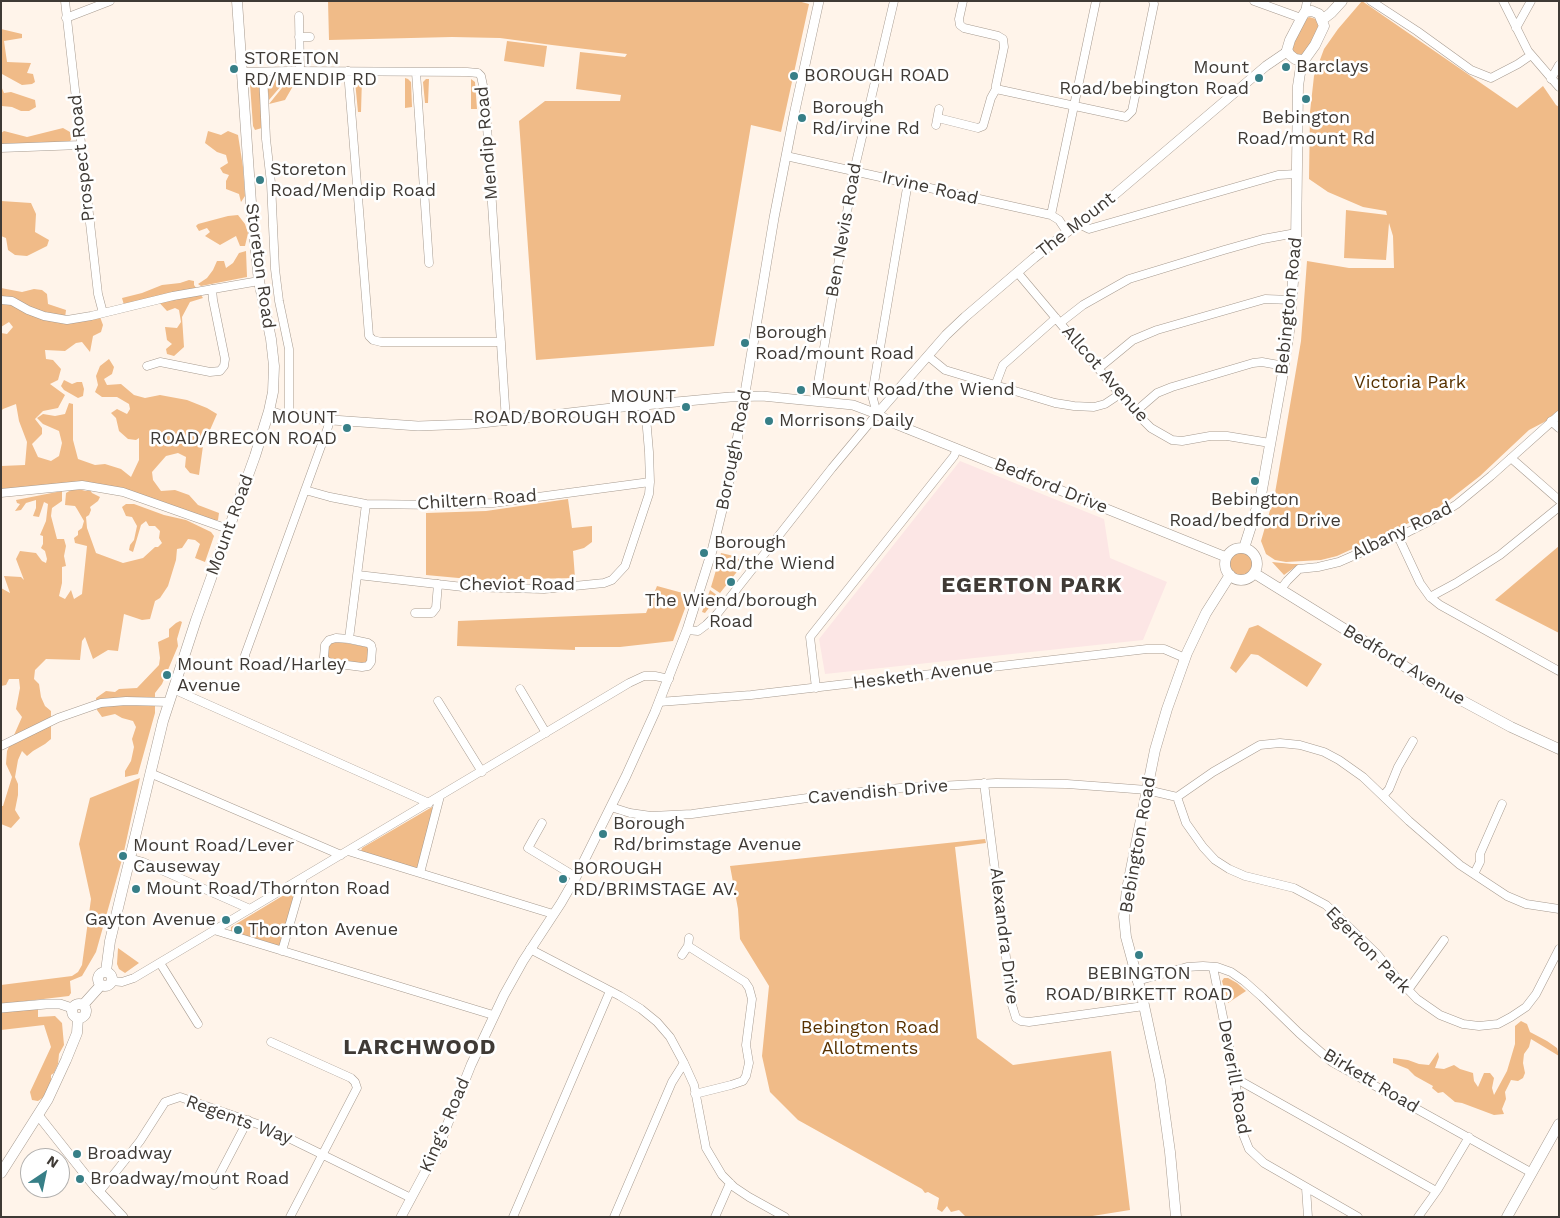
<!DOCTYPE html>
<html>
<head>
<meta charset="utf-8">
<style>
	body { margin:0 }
	#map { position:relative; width:1560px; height:1218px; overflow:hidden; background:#fff4ea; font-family:"Work Sans",sans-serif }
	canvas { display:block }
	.frame { position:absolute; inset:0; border:2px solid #3f3a35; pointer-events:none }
	.north { position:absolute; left:20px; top:1148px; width:50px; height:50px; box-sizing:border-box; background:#fff; border:1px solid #b2b0ae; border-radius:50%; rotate:34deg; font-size:14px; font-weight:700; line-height:20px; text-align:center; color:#3f3a35 }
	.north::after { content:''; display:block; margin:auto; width:18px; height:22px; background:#377f87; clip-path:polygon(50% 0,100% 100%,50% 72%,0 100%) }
</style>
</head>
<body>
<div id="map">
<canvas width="1560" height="1218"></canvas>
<div class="frame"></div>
<div class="north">N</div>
</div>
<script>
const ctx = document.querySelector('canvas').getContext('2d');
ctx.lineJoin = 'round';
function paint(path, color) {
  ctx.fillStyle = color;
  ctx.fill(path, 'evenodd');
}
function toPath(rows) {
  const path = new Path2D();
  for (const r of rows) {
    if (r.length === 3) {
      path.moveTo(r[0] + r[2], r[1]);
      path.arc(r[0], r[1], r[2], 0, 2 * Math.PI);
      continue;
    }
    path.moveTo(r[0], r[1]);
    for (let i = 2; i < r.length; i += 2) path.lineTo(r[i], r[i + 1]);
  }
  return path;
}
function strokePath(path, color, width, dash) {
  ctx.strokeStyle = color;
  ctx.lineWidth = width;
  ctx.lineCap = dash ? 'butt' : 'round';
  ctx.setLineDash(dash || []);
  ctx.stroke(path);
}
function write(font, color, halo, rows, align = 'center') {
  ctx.font = font + ' "Work Sans",sans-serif';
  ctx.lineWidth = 5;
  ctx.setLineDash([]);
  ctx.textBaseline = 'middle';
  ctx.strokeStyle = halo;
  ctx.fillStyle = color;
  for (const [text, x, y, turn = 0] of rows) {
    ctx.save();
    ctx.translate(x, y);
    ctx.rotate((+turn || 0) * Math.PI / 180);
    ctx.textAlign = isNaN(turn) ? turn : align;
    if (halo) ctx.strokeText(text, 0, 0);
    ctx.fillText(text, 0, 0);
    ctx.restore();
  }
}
paint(toPath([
	[960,461,1104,519,1110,558,1167,582,1143,640,825,674,819,639]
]), '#fce6e5');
paint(toPath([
	[328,1,798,1,809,4,781,132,751,125,714,346,536,360,519,121,545,101,620,101,621,95,576,89,580,52,625,57,627,54,552,45,500,38,452,37,329,40],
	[1362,1,1517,108,1543,86,1556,105,1559,107,1559,413,1550,419,1529,430,1480,476,1444,504,1413,521,1337,556,1321,560,1286,562,1275,560,1266,554,1261,541,1275,493,1301,341,1307,261,1349,268,1394,268,1393,236,1389,223,1386,260,1344,258,1346,210,1387,215,1386,211,1363,207,1328,192,1309,179,1310,112,1314,76,1324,49,1338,29],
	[1309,17,1316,19,1319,24,1319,30,1303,55,1296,56,1291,47,1304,21],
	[1,29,22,34,22,38,4,41,7,62,31,63,27,73,33,74,35,82,32,84,22,85,2,74,1,75],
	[507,41,547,46,544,67,504,61],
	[252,78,259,78,262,128,255,130,253,126,250,84],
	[271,78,287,79,269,100,267,83],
	[290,78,293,78,293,86,285,100,269,104],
	[359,78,362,78,361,112,358,112,355,81],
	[405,78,408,79,411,82,412,107,405,108],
	[426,79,429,79,428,103,425,103,423,82],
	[471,79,475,82,477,109,471,109],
	[1,86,4,93,11,92,35,100,36,107,29,111,21,111,12,107,2,106],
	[63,128,70,132,72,138,69,143,1,144,1,133,4,131,27,137],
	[208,131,221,135,228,131,238,135,243,167,245,196,241,202,239,194,226,189,226,181,229,175,223,173,220,168,228,163,226,155,217,152,205,143],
	[1,201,31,203,36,214,35,232,49,240,47,246,27,256,15,255,8,250,6,238,1,236],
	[238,215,245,224,248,233,245,246,240,246,236,236,220,245,205,236,210,232,207,228,199,231,196,226,198,224,228,216],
	[246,251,247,277,201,286,198,284,207,278,213,270,217,261,224,261,226,268,233,263,239,253],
	[189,280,194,281,194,285,203,298,190,302,182,317,184,347,174,356,167,354,166,349,172,344,167,340,165,327,177,328,181,322,179,310,175,308,167,311,155,298,124,305,122,298,142,293,162,285,180,283],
	[1,288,22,292,34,289,42,290,47,294,48,304,66,310,65,318,28,309,1,298],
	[1,303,10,303,30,313,66,324,100,317,103,325,101,332,93,336,90,352,82,342,76,343,65,351,45,350,46,359,53,360,61,369,58,380,50,384,65,395,58,408,43,411,35,419,42,428,42,434,32,444,38,457,51,461,59,456,62,443,59,431,43,424,37,418,43,414,55,416,65,414,69,403,73,404,73,440,78,459,95,465,105,464,121,469,131,477,139,460,139,438,136,440,128,439,119,431,116,418,111,413,117,409,127,414,130,409,129,404,117,397,102,397,95,392,98,385,96,376,100,366,109,359,114,367,112,374,104,379,107,385,121,384,134,395,145,398,160,395,187,400,207,408,217,414,203,446,199,475,190,473,185,467,186,457,178,453,166,456,152,472,153,480,161,491,175,490,189,495,198,505,219,513,218,520,213,521,97,484,67,483,15,488,1,497,1,466,25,465,27,442,19,421,16,404,3,409,1,411,1,333,7,334,13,327,9,322,1,327],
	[64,380,72,384,77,382,82,382,84,389,83,396,78,398,64,390,61,386],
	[78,489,86,491,90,490,92,493,100,497,98,501,90,507,91,510,89,515,86,517,87,528,96,553,123,563,143,558,155,547,158,547,162,543,159,538,160,531,155,526,149,526,146,521,141,525,133,552,129,550,130,545,134,540,137,526,132,517,126,516,122,507,126,504,134,504,164,515,186,520,211,532,214,536,205,562,195,558,200,544,195,540,188,539,182,548,177,549,176,560,168,586,160,598,155,601,150,619,142,620,124,614,118,651,108,650,93,659,85,637,82,641,80,660,46,659,35,670,34,679,39,684,41,697,45,706,51,711,51,739,45,744,33,751,27,756,22,751,18,760,15,777,18,784,18,795,15,810,20,818,11,828,1,824,1,806,3,806,12,777,6,764,7,751,22,717,16,709,20,688,19,679,9,679,6,685,1,686,1,588,10,593,4,576,21,577,24,580,16,559,20,551,36,553,42,561,46,563,47,559,45,551,41,548,43,544,43,536,40,535,46,521,48,504,44,502,39,517,33,516,36,508,36,500,26,503,21,510,15,511,20,504,17,503,16,500,62,491,62,501,52,508,51,516,57,539,64,539,66,546,64,556,66,566,62,567,62,583,59,596,65,599,71,590,74,599,82,594,87,546,75,543,74,538,78,535,78,531,82,528,84,521,77,509,75,506,65,505,66,493,71,490],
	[568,499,572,528,592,526,592,542,584,548,573,551,575,578,480,580,426,575,426,513,486,511],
	[1559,546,1559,633,1495,600],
	[1241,563,12],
	[721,553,734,556,744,563,720,593,711,587],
	[1272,562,1292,564,1299,564,1284,575],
	[657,586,690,595,673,641,620,647,575,647,575,650,457,646,458,621,646,613],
	[710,590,718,596,705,613,702,612],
	[180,621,182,622,177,639,178,646,162,684,155,693,155,713,138,774,125,777,125,771,131,761,134,747,132,739,136,727,133,721,122,718,115,714,102,717,97,710,96,698,106,691,115,692,119,689,137,688,159,665,160,658,158,642,169,637,169,629,176,623],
	[1258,625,1322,664,1307,687,1258,655,1251,654,1236,673,1230,668,1249,628],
	[335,641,367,647,369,650,369,659,364,665,331,661,327,658,327,645],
	[140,778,123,856,96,952,82,976,70,981,71,993,69,996,1,1004,1,985,72,976,78,972,82,965,91,899,79,844,90,798],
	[432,807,434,808,417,870,361,852,362,848],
	[985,839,986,843,955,847,977,1038,1013,1065,1111,1051,1130,1210,1086,1217,966,1217,959,1210,951,1212,947,1206,942,1212,937,1209,939,1198,928,1192,925,1193,922,1189,798,1120,770,1092,762,1056,769,986,740,939,738,909,730,866],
	[294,889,296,890,279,948,231,931,231,927],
	[118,948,139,963,125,973,119,969,117,964],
	[1224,978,1228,978,1237,983,1246,991,1228,1003,1222,981],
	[38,1008,38,1017,55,1016,62,1023,64,1045,59,1054,58,1064,54,1073,51,1075,51,1081,44,1097,38,1101,32,1100,30,1092,51,1047,44,1025,1,1030,1,1012],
	[1521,1021,1527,1024,1530,1032,1547,1041,1557,1048,1559,1056,1531,1039,1529,1047,1524,1054,1523,1063,1525,1073,1523,1078,1518,1081,1511,1080,1505,1092,1506,1099,1502,1109,1504,1114,1494,1115,1462,1103,1455,1102,1443,1092,1438,1093,1432,1088,1433,1086,1415,1076,1408,1069,1393,1063,1393,1058,1408,1060,1419,1064,1429,1065,1438,1052,1439,1057,1435,1068,1444,1069,1454,1065,1460,1069,1473,1073,1474,1081,1478,1087,1484,1073,1490,1073,1494,1078,1492,1088,1494,1095,1507,1071,1515,1044,1515,1026]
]), '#f0bb88');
const minor = toPath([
	[65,1,98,294,103,313],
	[963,1,959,19,960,25,964,28,998,36,1003,39,1004,47,996,85,996,89],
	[1254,1,1301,18],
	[1371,1,1417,31,1471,70,1491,78,1518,64,1531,55],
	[1503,1,1528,51,1559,87],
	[1305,12,1307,1],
	[299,16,300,71],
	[66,18,110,1],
	[1516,28,1531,1],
	[299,37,310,37],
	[348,71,369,336,373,340,381,342,501,342],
	[242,72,289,71,467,72,478,73,481,76,485,95,506,421],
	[263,72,266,139,271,183,275,269,279,301,289,349,289,417],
	[416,72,429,263],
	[1551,79,1559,65],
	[996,89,1126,117,1132,111,1154,4,1153,1],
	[938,118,978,128,983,126,991,98,996,89],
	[936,125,939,109],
	[1,148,81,145],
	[786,156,1051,215,1059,220,1067,232],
	[1051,215,1096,1],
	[1079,224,1089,229,1278,175,1297,174],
	[1017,272,1135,412,1151,428,1172,440,1182,441,1210,436,1227,436,1270,443],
	[1,300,12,301,28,310,44,316,67,320,91,316,173,296,259,281],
	[1060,323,1083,305,1129,279,1224,250,1263,239,1296,233],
	[928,356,945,370,1055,403,1074,406,1094,407,1105,404,1120,394],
	[147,366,160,362,210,372,220,371,224,366,225,359,213,300,212,289],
	[1099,368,1133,340,1157,330,1265,299,1292,300],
	[995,386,1003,365,1056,318],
	[815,401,854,171,894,1],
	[1135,412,1157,393,1172,387,1253,363,1262,362,1284,366],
	[1551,421,1559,428],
	[1511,458,1559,500],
	[305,490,330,497,366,504,440,505,493,503,650,482],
	[1,493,82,485,123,492,228,529],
	[1398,536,1420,583,1430,597,1440,605,1559,671],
	[358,575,463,587,505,588,544,589,604,583,612,580,625,566,649,494,650,482,649,452,645,405],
	[1281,589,1287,581,1299,569,1318,567,1339,562,1408,532,1432,520,1457,504,1491,476,1559,415],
	[1430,597,1456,583,1500,555,1559,507],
	[415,613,432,613,436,608,438,584],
	[687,630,698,631,706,625,717,614,832,468,877,414,872,395,908,182],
	[336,638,349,639,368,643,371,645,372,649,371,662,368,666,362,667,331,663,326,661,324,657,325,645,329,640,336,638],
	[349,639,366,504],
	[245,664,245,655,328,427,329,420],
	[816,688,810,637,954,456,957,449],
	[173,689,429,803],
	[520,689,546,733],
	[438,701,482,772],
	[659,702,751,695,1147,649,1164,649,1185,658],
	[1,746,58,718,101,703,126,701,169,702],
	[150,773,341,855],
	[984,783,1012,1005,1016,1018,1021,1021,1029,1022,1144,1006],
	[1383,796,1389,789,1398,767,1413,741],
	[1177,797,1186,823,1203,847,1215,860,1229,869,1245,876,1294,888,1326,905,1377,954,1396,977,1417,999,1440,1015,1463,1024,1479,1026,1498,1024,1511,1017,1526,1007,1536,994,1559,949],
	[611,807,630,813,651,816,692,814,822,796,900,788,996,783,1067,784,1121,788,1147,790,1177,797,1213,772,1260,745,1280,743,1300,745,1324,752,1339,760,1363,777,1409,821,1460,865,1507,896,1526,904,1559,909],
	[542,823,528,848,576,877],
	[348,851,553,914],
	[129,858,143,862,250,909],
	[420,873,440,796],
	[1474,874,1480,862,1480,854,1502,804],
	[214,930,493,1015],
	[688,946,745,982,749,988,752,999,746,1045,749,1063,746,1076,743,1081,731,1085,695,1094],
	[530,949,620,996,641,1009,657,1022,670,1037,684,1063,694,1085,706,1148,722,1175,734,1187,749,1197,785,1217],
	[282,951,303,878],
	[682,955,688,946,689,938],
	[160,963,198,1024],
	[1213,967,1234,1072,1243,1134,1249,1149,1264,1163,1358,1217],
	[112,981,122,982,134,978,629,683,644,676,655,676,669,679],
	[1137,981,1187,967,1203,966,1217,967,1231,972,1244,981,1262,997,1299,1033,1332,1062,1532,1173],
	[1408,990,1444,940],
	[271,1042,351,1078,355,1082,357,1088,290,1217],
	[1235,1078,1436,1191],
	[214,1185,248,1120],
	[1306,1188,1308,1217],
	[99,1192,118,1169,140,1141,165,1102,180,1097,266,1127,411,1198],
	[513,1217,610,991],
	[614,1217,672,1082,684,1063],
	[715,1217,730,1183],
	[1418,1217,1438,1189,1469,1137]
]);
const tertiary = toPath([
	[269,411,289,417,418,426,473,424,612,408,730,397,762,396,853,405,877,414,893,423,1226,557],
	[877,414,946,335,965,317,1034,258,1113,196,1266,66,1288,51],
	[1,1008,46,1004,60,1004,72,1008],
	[38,1115,95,1187,123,1217],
	[401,1217,438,1148,471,1065,504,995,523,961,561,903,576,877,626,776,655,712,687,630,712,551,733,465,774,218,794,115,819,1]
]);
const secondary = toPath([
	[1312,11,1319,14,1324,26,1315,45,1305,59,1302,60,1295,59,1290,55,1287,50,1290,40,1302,17,1305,12,1312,11],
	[1322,20,1331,13,1342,1],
	[1241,564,16],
	[1244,548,1261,495,1282,378,1289,331,1296,244,1298,86,1302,60],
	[1254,573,1446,692,1511,727,1559,749],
	[106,971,110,941,163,721,196,620,255,456,269,411,273,392,274,366,271,339,259,281,251,203,237,1],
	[105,979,7],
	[79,1011,7],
	[83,1005,101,985],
	[1,1173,48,1099,66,1060,77,1033,78,1018],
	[1176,1217,1170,1152,1160,1080,1142,996,1126,937,1124,917,1127,889,1155,750,1167,709,1187,653,1206,613,1230,575],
	[1507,1217,1559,1124]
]);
strokePath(minor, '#a79b90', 9);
strokePath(tertiary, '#a79b90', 10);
strokePath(secondary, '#a79b90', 11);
strokePath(minor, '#fff', 8);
strokePath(tertiary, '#fff', 9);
strokePath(secondary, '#fff', 10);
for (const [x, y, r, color] of [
	[1286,67,5,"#377f87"],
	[234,69,5,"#377f87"],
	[794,76,5,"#377f87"],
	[1259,78,5,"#377f87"],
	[1306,99,5,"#377f87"],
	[802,118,5,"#377f87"],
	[260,180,5,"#377f87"],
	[745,343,5,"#377f87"],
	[801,390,5,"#377f87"],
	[686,407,5,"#377f87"],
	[769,421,5,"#377f87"],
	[347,428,5,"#377f87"],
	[1255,481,5,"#377f87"],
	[704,553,5,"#377f87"],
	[731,582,5,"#377f87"],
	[167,675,5,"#377f87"],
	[603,834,5,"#377f87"],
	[123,856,5,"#377f87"],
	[563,879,5,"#377f87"],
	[136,889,5,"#377f87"],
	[226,920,5,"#377f87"],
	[238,930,5,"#377f87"],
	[1139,955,5,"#377f87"],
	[77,1154,5,"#377f87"],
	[80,1179,5,"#377f87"]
]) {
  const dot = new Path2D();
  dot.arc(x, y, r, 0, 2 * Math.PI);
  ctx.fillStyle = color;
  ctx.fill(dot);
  strokePath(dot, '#fff', 2);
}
write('18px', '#3f3a35', '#fff', [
	["STORETON",244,59],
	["RD/MENDIP RD",244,80],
	["Barclays",1296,67],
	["Mount",1249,68,"right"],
	["Road/bebington Road",1249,89,"right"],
	["BOROUGH ROAD",804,76],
	["Borough",812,108],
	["Rd/irvine Rd",812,129],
	["Bebington",1306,118,"center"],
	["Road/mount Rd",1306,139,"center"],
	["Storeton",270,170],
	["Road/Mendip Road",270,191],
	["Borough",755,333],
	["Road/mount Road",755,354],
	["Mount Road/the Wiend",811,390],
	["MOUNT",676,397,"right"],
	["ROAD/BOROUGH ROAD",676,418,"right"],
	["MOUNT",337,418,"right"],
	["ROAD/BRECON ROAD",337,439,"right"],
	["Morrisons Daily",779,421],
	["Bebington",1255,500,"center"],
	["Road/bedford Drive",1255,521,"center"],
	["Borough",714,543],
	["Rd/the Wiend",714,564],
	["The Wiend/borough",731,601,"center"],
	["Road",731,622,"center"],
	["Mount Road/Harley",177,665],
	["Avenue",177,686],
	["Borough",613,824],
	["Rd/brimstage Avenue",613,845],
	["Mount Road/Lever",133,846],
	["Causeway",133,867],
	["BOROUGH",573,869],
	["RD/BRIMSTAGE AV.",573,890],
	["Mount Road/Thornton Road",146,889],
	["Gayton Avenue",216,920,"right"],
	["Thornton Avenue",248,930],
	["BEBINGTON",1139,974,"center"],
	["ROAD/BIRKETT ROAD",1139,995,"center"],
	["Broadway",87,1154],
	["Broadway/mount Road",90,1179]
], 'left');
write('18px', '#3f3a35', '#fff', [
	["Mendip Road",487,143,-95],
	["Prospect Road",82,158,-96],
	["Irvine Road",930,188,13],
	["The Mount",1076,225,-38],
	["Ben Nevis Road",844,230,-80],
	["Storeton Road",260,266,82],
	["Bebington Road",1289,306,-84],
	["Allcot Avenue",1105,374,49],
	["Borough Road",734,450,-79],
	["Bedford Drive",1051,486,22],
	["Chiltern Road",477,500,-4],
	["Mount Road",230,525,-70],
	["Albany Road",1402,531,-26],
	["Cheviot Road",517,585],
	["Bedford Avenue",1404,665,31],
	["Hesketh Avenue",923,675,-7],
	["Cavendish Drive",878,792,-5],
	["Bebington Road",1138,845,-80],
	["Alexandra Drive",1004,936,83],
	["Egerton Park",1368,950,46],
	["Deverill Road",1234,1077,80],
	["Birkett Road",1371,1081,31],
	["Regents Way",239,1120,20],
	["King's Road",445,1125,-67]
]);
write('18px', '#583201', '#fff', [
	["Victoria Park",1410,383],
	["Bebington Road",870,1028],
	["Allotments",870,1049]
]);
ctx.letterSpacing = '1px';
write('bold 22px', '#3f3a35', '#fff', [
	["EGERTON PARK",1032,586],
	["LARCHWOOD",420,1048]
]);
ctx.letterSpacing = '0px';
</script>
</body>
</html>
